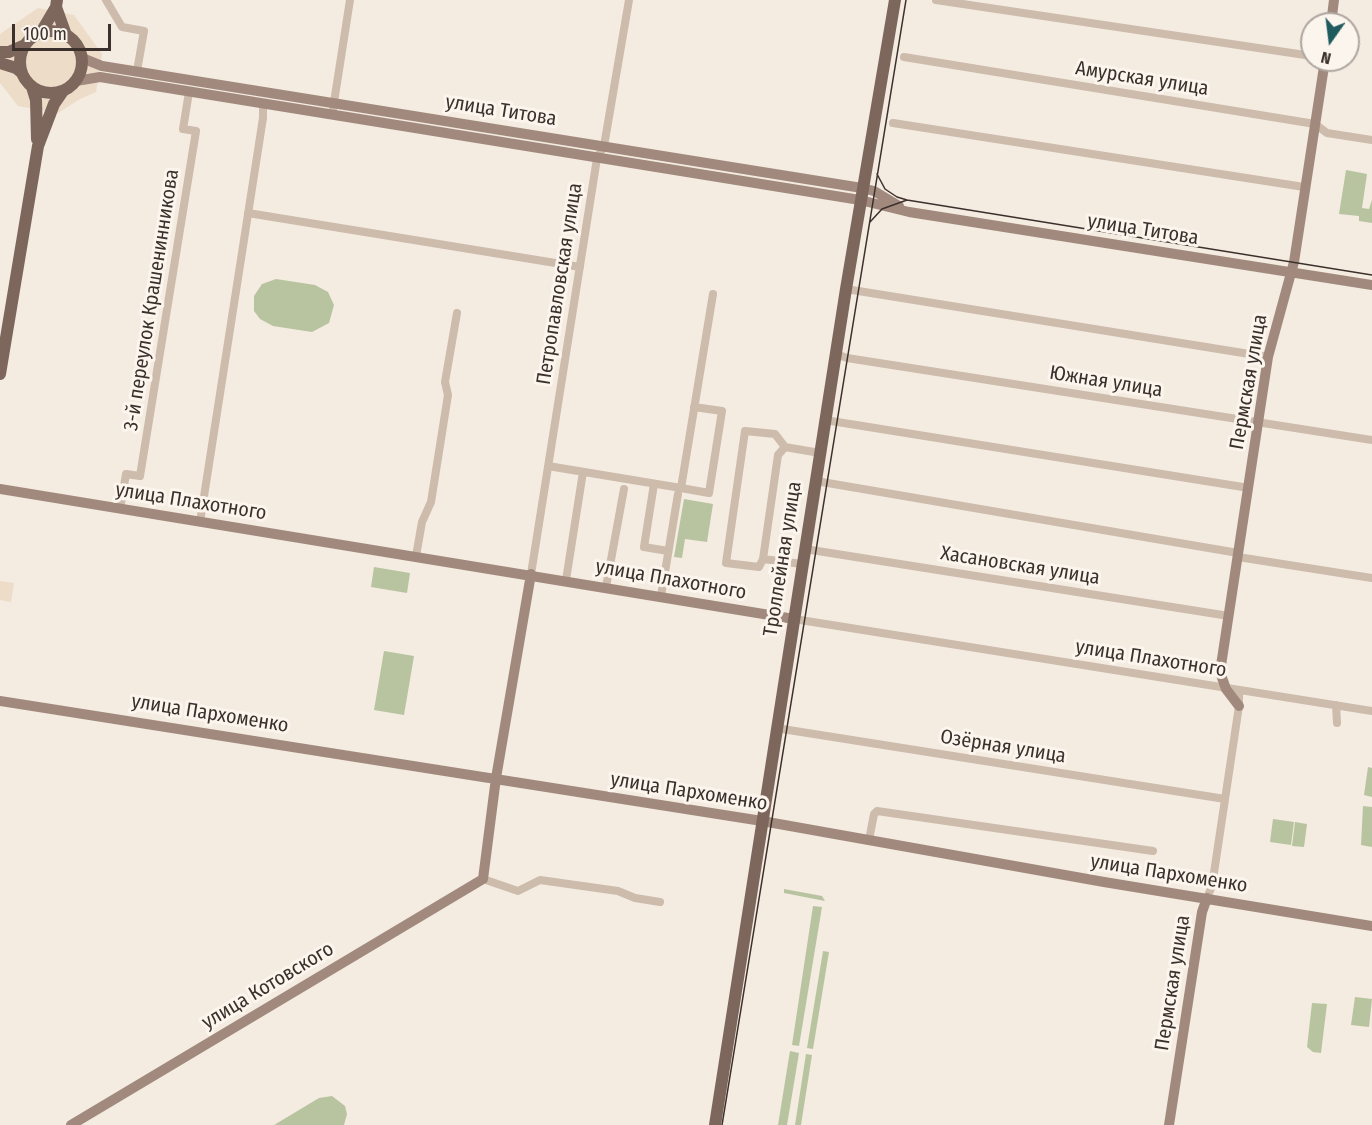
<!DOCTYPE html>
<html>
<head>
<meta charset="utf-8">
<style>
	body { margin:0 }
	#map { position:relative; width:1372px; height:1125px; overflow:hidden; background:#f4ebe1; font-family:"Fira Sans Condensed",sans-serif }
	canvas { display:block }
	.north { position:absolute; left:1300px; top:12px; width:60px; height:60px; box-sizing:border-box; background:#fbf5ee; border:2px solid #aea6a0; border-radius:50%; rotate:194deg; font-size:16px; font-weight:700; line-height:24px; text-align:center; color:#3b302b }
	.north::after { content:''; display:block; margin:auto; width:21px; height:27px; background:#1f5a5e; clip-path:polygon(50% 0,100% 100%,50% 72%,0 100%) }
	.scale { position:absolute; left:12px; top:24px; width:99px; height:27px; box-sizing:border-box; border:3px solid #3b302b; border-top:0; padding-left:8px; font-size:18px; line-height:21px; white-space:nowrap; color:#3b302b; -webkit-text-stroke:4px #fbf5ee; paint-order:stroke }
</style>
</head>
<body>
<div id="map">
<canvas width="1372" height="1125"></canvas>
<div class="north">N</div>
<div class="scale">100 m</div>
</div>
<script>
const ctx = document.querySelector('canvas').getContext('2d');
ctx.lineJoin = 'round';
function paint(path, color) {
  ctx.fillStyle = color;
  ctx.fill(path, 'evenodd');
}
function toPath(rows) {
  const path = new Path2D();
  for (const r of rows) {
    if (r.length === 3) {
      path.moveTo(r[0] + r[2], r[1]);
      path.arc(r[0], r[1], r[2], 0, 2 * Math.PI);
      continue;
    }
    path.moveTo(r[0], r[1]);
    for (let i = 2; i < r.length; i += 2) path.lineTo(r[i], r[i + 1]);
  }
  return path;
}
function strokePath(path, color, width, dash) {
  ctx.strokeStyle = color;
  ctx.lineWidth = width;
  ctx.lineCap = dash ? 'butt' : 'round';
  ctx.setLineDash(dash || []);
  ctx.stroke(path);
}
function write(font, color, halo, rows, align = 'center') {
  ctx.font = font + ' "Fira Sans Condensed",sans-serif';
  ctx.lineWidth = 6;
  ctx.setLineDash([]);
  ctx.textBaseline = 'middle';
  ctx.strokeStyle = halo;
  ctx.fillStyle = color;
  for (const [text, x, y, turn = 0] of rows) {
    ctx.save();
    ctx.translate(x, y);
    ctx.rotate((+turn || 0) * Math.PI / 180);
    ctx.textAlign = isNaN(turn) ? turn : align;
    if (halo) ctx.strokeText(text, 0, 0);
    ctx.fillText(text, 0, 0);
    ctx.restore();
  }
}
paint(toPath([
	[1346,170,1367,174,1362,208,1369,209,1372,200,1372,223,1359,221,1359,216,1339,214],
	[276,279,315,285,328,292,334,305,329,323,312,332,273,326,260,319,254,311,254,296,262,284],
	[684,499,713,504,707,542,685,539,682,558,674,557],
	[374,567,410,573,407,593,371,587],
	[384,651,414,656,404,715,374,710],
	[1368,767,1372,768,1372,797,1364,795],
	[1363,806,1372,807,1372,827,1367,826,1372,827,1372,847,1361,845],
	[1273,819,1294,822,1291,845,1270,842],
	[1295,822,1307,824,1304,847,1292,846],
	[784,889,822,896,825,901,784,893],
	[813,906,822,907,799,1046,792,1045],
	[823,951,829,952,813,1049,807,1048],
	[1355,997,1372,999,1369,1027,1351,1025],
	[1312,1003,1327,1004,1321,1053,1313,1052,1307,1047],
	[790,1051,799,1053,787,1125,778,1125],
	[806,1054,812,1055,801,1125,795,1125],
	[332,1096,345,1106,347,1114,344,1125,274,1125,319,1098]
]), '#b8c4a0');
paint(toPath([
	[38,8,74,15,102,54,96,92,80,99,58,113,18,106,0,83,0,34],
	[0,581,14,583,11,602,0,600]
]), '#ecdcc8');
strokePath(toPath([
	[106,0,122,27,144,31,137,71],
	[936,0,1312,56],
	[904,57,1315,124,1327,133,1372,140],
	[332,115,350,0],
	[893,123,1304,187],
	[248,213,580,267],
	[846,289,1268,357],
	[836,354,847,358,1372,440],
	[825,420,1249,488],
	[548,466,681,488,713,294],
	[816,481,1238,553],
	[654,484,644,547,668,551],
	[681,488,709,493,722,411,694,407],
	[120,509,126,474,140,476,152,402,196,131,183,129,189,92],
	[200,522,263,118,263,104],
	[805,549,1229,616],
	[416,556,422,522,431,502,448,395,445,382,457,313],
	[1238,557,1372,578],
	[763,559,759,567,726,563,745,431,775,434,785,447],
	[802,564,763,559,778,455,785,447,820,453],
	[531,574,595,171,597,158,604,146,629,0],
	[566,580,583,472],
	[606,587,624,489],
	[661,596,678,494],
	[794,619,1372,711],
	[1336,705,1337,723],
	[776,728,1225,799],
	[869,840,874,814,877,811,1153,851],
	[483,879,518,891,540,880,618,891,635,898,660,902],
	[1207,898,1212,886,1239,706,1239,691]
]), '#cdbbac', 8);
strokePath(toPath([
	[1331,24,1334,0],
	[82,58,102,66,862,188,874,191,899,206],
	[76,81,100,77,860,200,909,212,1372,285],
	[0,489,794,619],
	[0,701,762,821,1104,882,1372,926],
	[1239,706,1226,689,1220,672,1268,357,1294,262,1325,60],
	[71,1125,483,879,496,778,531,574],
	[1169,1125,1202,912,1207,898]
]), '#a18a7d', 10);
strokePath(toPath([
	[56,7,66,35],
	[51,62,31],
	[40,34,56,7,57,0],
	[0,52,9,52,25,45],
	[0,63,16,68,22,73],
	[32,87,36,100,37,139],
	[0,374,38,146,54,104,63,91],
	[715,1125,846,289,895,0]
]), '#7d675c', 12);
strokePath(toPath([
	[877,174,885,189,897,197,907,200,1372,275],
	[870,222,882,209,907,200],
	[722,1125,906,0]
]), '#3b302b', 1.5);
write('20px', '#3b302b', '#fbf5ee', [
	["Амурская улица",1142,79,9],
	["улица Титова",501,111,9],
	["улица Титова",1143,230,9],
	["Петропавловская улица",560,284,-81],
	["3-й переулок Крашенинникова",152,300,-81],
	["Южная улица",1106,382,9],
	["Пермская улица",1249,382,-80],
	["улица Плахотного",191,502,9],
	["Троллейная улица",783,559,-81],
	["Хасановская улица",1020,566,9],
	["улица Плахотного",671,580,10],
	["улица Плахотного",1151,659,9],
	["улица Пархоменко",210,714,9],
	["Озёрная улица",1003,747,9],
	["улица Пархоменко",689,792,9],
	["улица Пархоменко",1169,874,9],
	["Пермская улица",1173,983,-81],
	["улица Котовского",268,986,-31]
]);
</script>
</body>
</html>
